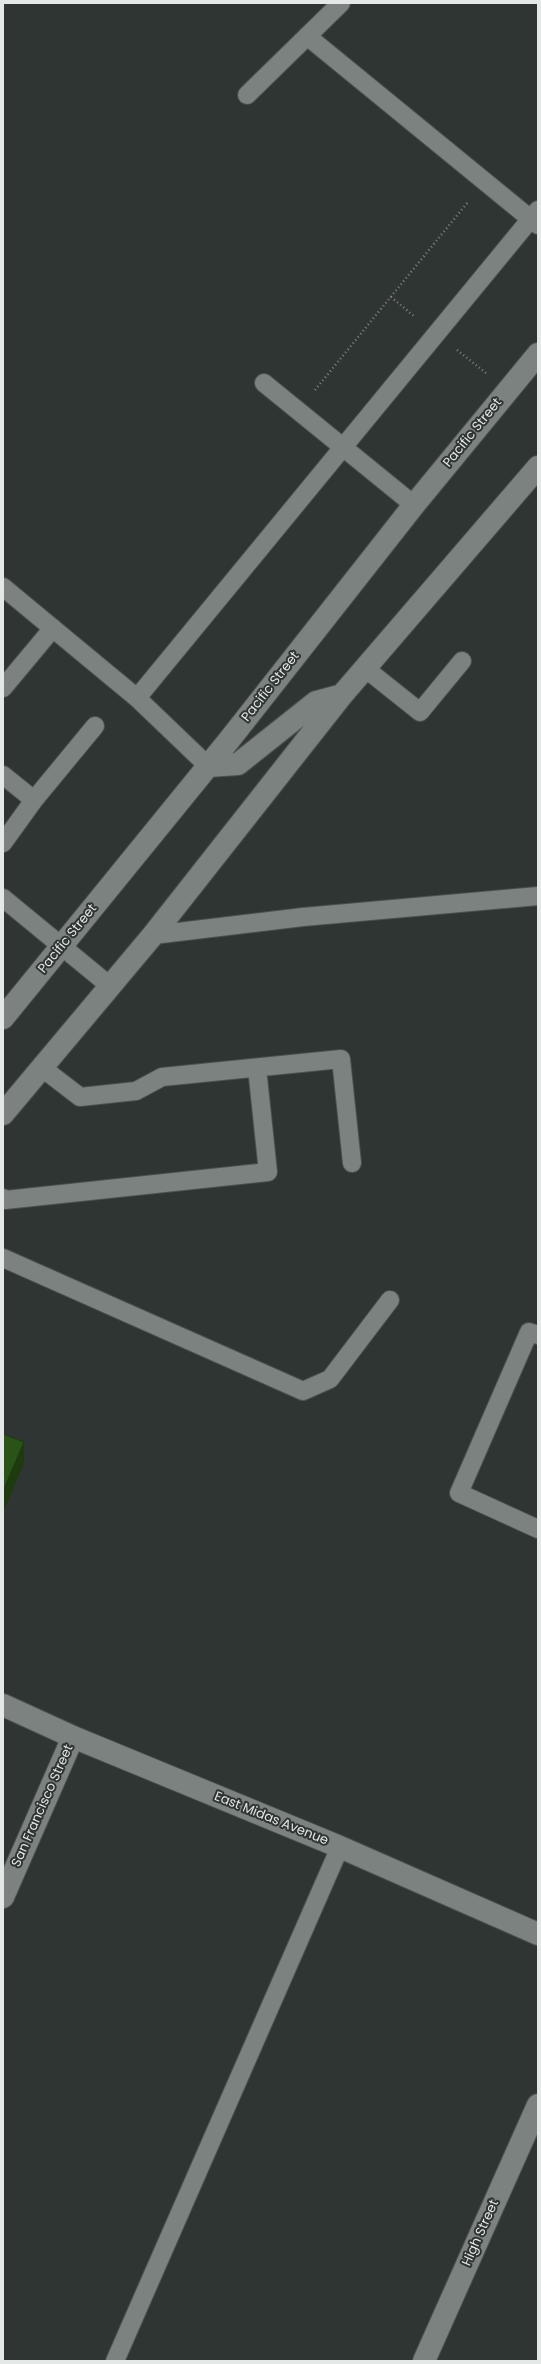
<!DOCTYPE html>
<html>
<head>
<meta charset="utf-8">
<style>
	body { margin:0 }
	#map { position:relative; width:541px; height:2364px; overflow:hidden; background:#2f3533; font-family:Poppins,sans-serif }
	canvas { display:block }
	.frame { position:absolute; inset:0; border:4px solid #e4e8e6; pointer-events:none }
</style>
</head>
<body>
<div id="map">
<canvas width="541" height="2364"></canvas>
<div class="frame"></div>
</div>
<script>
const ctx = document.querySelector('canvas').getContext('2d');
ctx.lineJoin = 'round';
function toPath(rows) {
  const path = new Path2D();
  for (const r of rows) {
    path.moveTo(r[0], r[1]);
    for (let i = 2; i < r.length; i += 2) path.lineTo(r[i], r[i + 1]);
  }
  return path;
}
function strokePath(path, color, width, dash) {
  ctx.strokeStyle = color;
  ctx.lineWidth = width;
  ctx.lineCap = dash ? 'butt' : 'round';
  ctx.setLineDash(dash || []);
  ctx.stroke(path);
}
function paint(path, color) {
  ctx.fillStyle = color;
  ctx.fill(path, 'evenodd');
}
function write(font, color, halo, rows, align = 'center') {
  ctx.font = font + ' Poppins,sans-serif';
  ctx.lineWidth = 4;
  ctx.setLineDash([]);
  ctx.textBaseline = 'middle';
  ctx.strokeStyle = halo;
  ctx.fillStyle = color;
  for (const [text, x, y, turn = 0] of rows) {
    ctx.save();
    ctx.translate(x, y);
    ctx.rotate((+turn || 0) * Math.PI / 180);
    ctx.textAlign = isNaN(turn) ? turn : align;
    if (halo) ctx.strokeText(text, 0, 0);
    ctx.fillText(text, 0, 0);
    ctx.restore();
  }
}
const service = toPath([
	[307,36,538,225],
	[247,95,341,3],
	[264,383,414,505],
	[3,587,137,698,208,766],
	[366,669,420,712,462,661],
	[3,688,53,628],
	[137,698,538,210],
	[3,775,34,800,95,726],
	[3,843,34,800],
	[3,898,110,986],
	[153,935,303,917,538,896],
	[41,1067,80,1097,136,1091,162,1077,341,1059,352,1163],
	[3,1198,5,1200,268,1172,257,1068],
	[3,1258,303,1391,330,1379,390,1300],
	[538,1335,529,1332,459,1493,538,1529],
	[115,2361,340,1847]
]);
const minor = toPath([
	[3,1705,73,1737,340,1847,538,1934],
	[3,1897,73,1737],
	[424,2361,538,2105]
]);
const secondary = toPath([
	[208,766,238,764,316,702,342,695],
	[3,1018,230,739,414,505,538,354],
	[3,1114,153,935,342,695,538,467]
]);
strokePath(service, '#4c514f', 20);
strokePath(minor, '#4c514f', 24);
strokePath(secondary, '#4c514f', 24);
strokePath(toPath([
	[391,297,415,317],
	[457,350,486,373],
	[315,390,468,202]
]), '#808583', 2.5, [1, 3]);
strokePath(service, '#7c8280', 18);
strokePath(minor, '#7c8280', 22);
strokePath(secondary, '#7c8280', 22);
paint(toPath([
	[24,1442,24,1463,3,1512,3,1491]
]), '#1d3a10');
const building = toPath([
	[3,1434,24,1442,3,1491,3,1434]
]);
paint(building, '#2a5317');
strokePath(building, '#1d3a10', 1);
write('13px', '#e4e8e6', '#2f3533', [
	["Pacific Street",473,433,-51],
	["Pacific Street",271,687,-52],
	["Pacific Street",68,939,-51],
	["San Francisco Street",43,1806,-66],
	["East Midas Avenue",271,1819,22],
	["High Street",481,2233,-66]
]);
</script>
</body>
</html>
